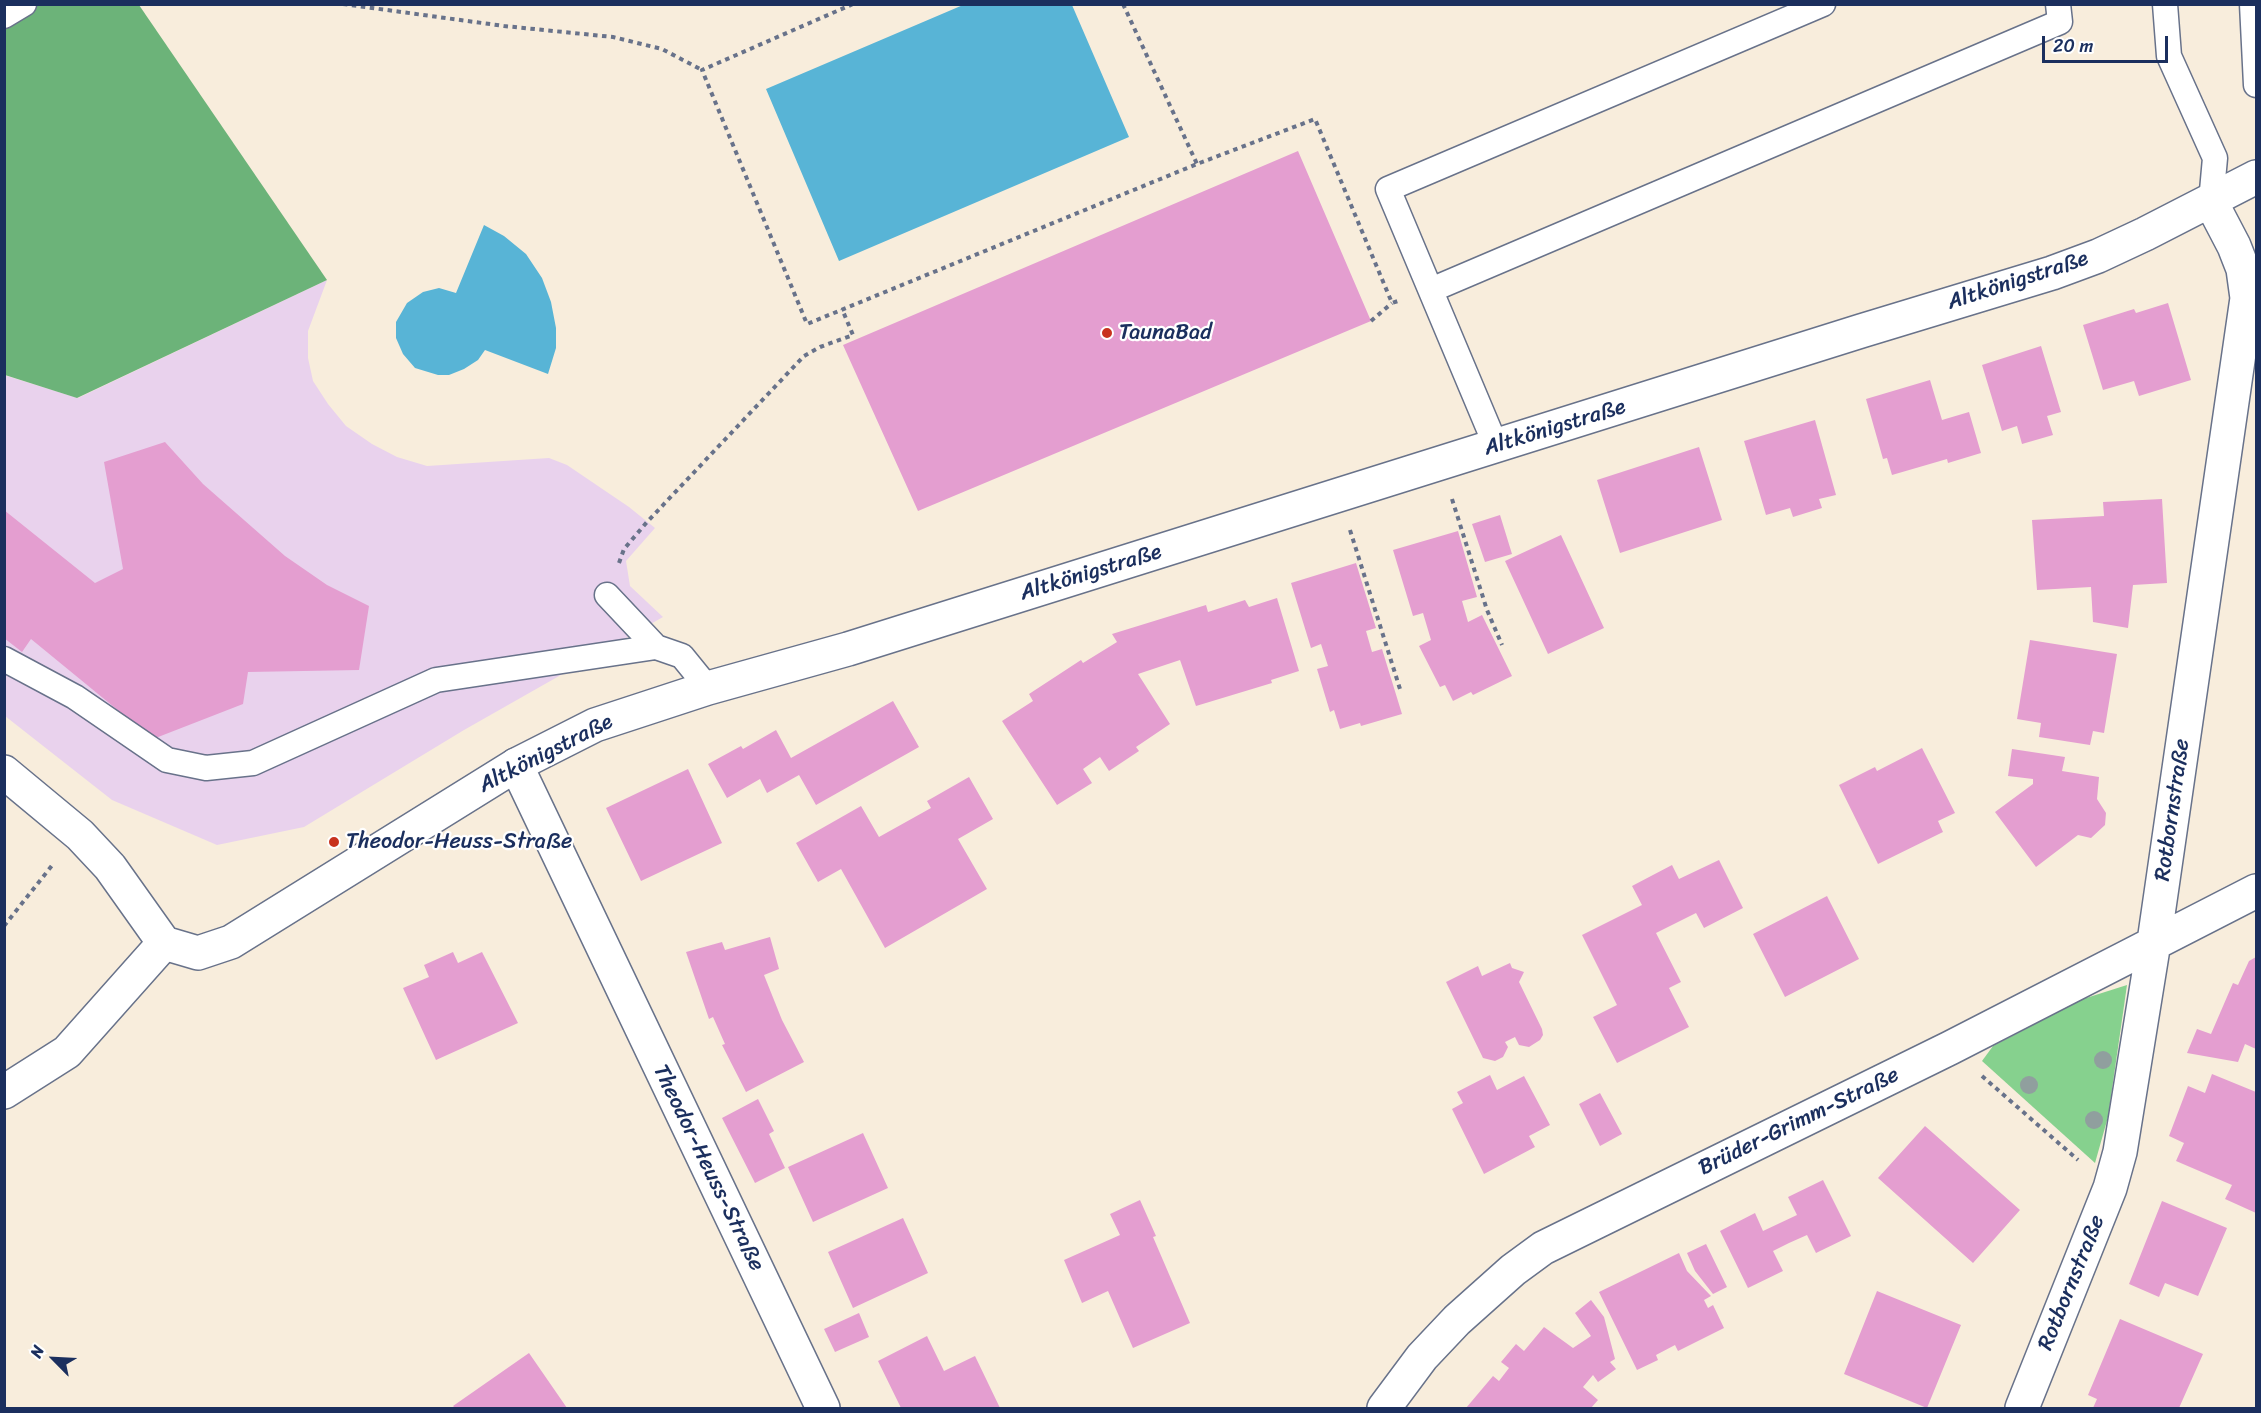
<!DOCTYPE html>
<html>
<head>
<meta charset="utf-8">
<style>
	body { margin:0 }
	#map { position:relative; width:2261px; height:1413px; overflow:hidden; background:#f8eddc; font-family:Sriracha,sans-serif }
	canvas { display:block }
	.frame { position:absolute; inset:0; border:6px solid #1b2f5e; pointer-events:none }
	.north { position:absolute; left:24px; top:1329px; width:60px; height:60px; -webkit-text-stroke:4px #fff; paint-order:stroke; rotate:294deg; font-size:16px; font-weight:700; line-height:24px; text-align:center; color:#1b2f5e }
	.north::after { content:''; display:block; margin:auto; width:21px; height:27px; background:#1b2f5e; clip-path:polygon(50% 0,100% 100%,50% 72%,0 100%) }
	.scale { position:absolute; left:2042px; top:36px; width:126px; height:27px; box-sizing:border-box; border:3px solid #1b2f5e; border-top:0; padding-left:8px; font-size:18px; line-height:21px; white-space:nowrap; color:#1b2f5e; -webkit-text-stroke:4px #fff; paint-order:stroke }
</style>
</head>
<body>
<div id="map">
<canvas width="2261" height="1413"></canvas>
<div class="frame"></div>
<div class="north">N</div>
<div class="scale">20 m</div>
</div>
<script>
const ctx = document.querySelector('canvas').getContext('2d');
ctx.lineJoin = 'round';
function paint(path, color) {
  ctx.fillStyle = color;
  ctx.fill(path, 'evenodd');
}
function toPath(rows) {
  const path = new Path2D();
  for (const r of rows) {
    path.moveTo(r[0], r[1]);
    for (let i = 2; i < r.length; i += 2) path.lineTo(r[i], r[i + 1]);
  }
  return path;
}
function strokePath(path, color, width, dash) {
  ctx.strokeStyle = color;
  ctx.lineWidth = width;
  ctx.lineCap = dash ? 'butt' : 'round';
  ctx.setLineDash(dash || []);
  ctx.stroke(path);
}
function write(font, color, halo, rows, align = 'center') {
  ctx.font = font + ' Sriracha,sans-serif';
  ctx.lineWidth = 4.5;
  ctx.setLineDash([]);
  ctx.textBaseline = 'middle';
  ctx.strokeStyle = halo;
  ctx.fillStyle = color;
  for (const [text, x, y, turn = 0] of rows) {
    ctx.save();
    ctx.translate(x, y);
    ctx.rotate((+turn || 0) * Math.PI / 180);
    ctx.textAlign = isNaN(turn) ? turn : align;
    if (halo) ctx.strokeText(text, 0, 0);
    ctx.fillText(text, 0, 0);
    ctx.restore();
  }
}
paint(toPath([
	[327,280,308,331,308,358,313,381,328,404,346,426,372,444,397,457,427,466,549,458,567,465,629,507,655,528,626,561,630,586,663,617,464,730,304,827,217,845,112,800,5,716,4,375,78,398]
]), '#e9d2ed');
paint(toPath([
	[2127,985,2108,1117,2095,1163,1982,1061,1993,1046,2083,999]
]), '#86d18e');
paint(toPath([
	[5,5,139,5,327,280,77,398,5,375]
]), '#6cb379');
paint(toPath([
	[963,5,1072,5,1129,137,839,261,766,89],
	[484,225,504,236,526,254,542,278,551,302,556,328,556,348,548,374,485,350,478,360,464,369,449,375,438,375,415,368,403,354,396,338,396,322,407,303,423,292,439,288,456,293]
]), '#58b4d6');
paint(toPath([
	[1298,151,1371,321,918,511,843,345],
	[2168,303,2191,380,2139,396,2134,381,2103,390,2083,325,2134,309,2136,313],
	[2041,346,2061,412,2047,416,2053,435,2022,444,2017,426,2002,431,1982,365],
	[1930,380,1942,420,1969,412,1981,453,1948,463,1947,459,1892,475,1887,458,1883,459,1866,399],
	[1815,420,1836,495,1819,499,1822,508,1793,517,1790,508,1766,515,1744,441],
	[165,442,203,484,285,556,327,585,369,606,359,670,248,672,243,704,153,739,31,639,22,652,4,638,4,510,95,583,123,569,104,462],
	[1699,447,1722,520,1620,553,1597,480],
	[2162,499,2167,583,2133,585,2128,628,2093,622,2091,587,2037,590,2032,520,2104,516,2103,502],
	[1500,515,1512,554,1485,562,1472,524],
	[1458,531,1477,597,1462,601,1468,622,1482,615,1512,676,1473,695,1471,692,1453,701,1445,685,1440,687,1419,646,1431,640,1423,613,1413,616,1393,550],
	[1561,535,1604,628,1548,654,1505,561],
	[1356,563,1376,628,1366,631,1372,652,1382,649,1402,714,1361,726,1360,723,1340,729,1334,710,1330,712,1317,669,1328,666,1321,644,1311,648,1291,583],
	[1277,598,1299,671,1271,680,1272,683,1196,706,1180,660,1138,674,1170,724,1136,747,1139,751,1109,771,1100,757,1083,769,1092,783,1057,805,1002,721,1033,701,1029,694,1081,660,1083,663,1117,642,1112,634,1206,605,1208,612,1245,600,1249,607],
	[2030,640,2117,654,2104,733,2093,731,2090,745,2039,737,2041,723,2017,719],
	[893,701,919,747,816,805,799,775,767,793,760,779,727,798,708,764,741,746,743,749,776,730,791,758],
	[1922,748,1955,813,1938,821,1943,832,1878,864,1839,785,1875,767,1877,771],
	[2012,749,2065,757,2062,771,2099,777,2097,799,2106,813,2105,825,2091,838,2078,835,2036,867,1995,812,2033,784,2033,779,2008,776],
	[688,769,722,843,641,881,606,808],
	[969,777,993,819,958,839,987,889,885,948,841,869,818,882,796,843,861,806,879,837,931,808,927,801],
	[1719,860,1743,908,1704,928,1696,913,1656,933,1681,982,1669,988,1689,1027,1617,1063,1593,1017,1617,1005,1582,935,1642,905,1632,886,1672,865,1679,879],
	[1827,896,1859,959,1785,997,1753,934],
	[770,937,779,969,764,975,782,1020,804,1062,746,1092,722,1045,725,1044,713,1017,709,1019,686,952,722,942,725,950],
	[453,952,458,963,482,952,518,1023,436,1060,403,988,429,977,424,965],
	[2256,957,2256,1049,2245,1044,2238,1062,2187,1053,2197,1029,2211,1034,2233,983,2238,985,2249,961],
	[1510,963,1512,968,1524,972,1519,982,1542,1029,1543,1035,1540,1040,1529,1047,1519,1045,1515,1037,1505,1042,1508,1047,1503,1057,1495,1061,1483,1058,1446,982,1478,966,1482,976],
	[2212,1074,2256,1092,2256,1213,2225,1199,2232,1185,2176,1161,2184,1143,2169,1136,2188,1086,2205,1093],
	[1490,1075,1497,1090,1524,1076,1550,1125,1529,1136,1535,1147,1484,1174,1452,1109,1463,1103,1457,1092],
	[1600,1093,1622,1134,1600,1146,1579,1104],
	[758,1099,774,1131,769,1134,785,1168,755,1183,722,1118],
	[1925,1126,2020,1210,1973,1263,1878,1178],
	[863,1133,888,1188,813,1222,788,1167],
	[1823,1180,1851,1236,1816,1253,1807,1235,1789,1243,1773,1251,1783,1271,1748,1288,1720,1231,1755,1213,1763,1231,1797,1215,1788,1197],
	[1140,1200,1156,1236,1153,1237,1190,1323,1133,1348,1108,1291,1082,1303,1064,1260,1120,1235,1110,1214],
	[2162,1201,2227,1228,2198,1296,2165,1283,2159,1297,2129,1284],
	[903,1218,928,1273,853,1308,828,1252],
	[1706,1244,1727,1287,1713,1294,1695,1271,1687,1253],
	[1679,1253,1687,1271,1711,1296,1704,1300,1708,1308,1713,1305,1724,1328,1678,1351,1675,1345,1656,1355,1658,1360,1637,1370,1599,1292],
	[1877,1291,1961,1325,1927,1408,1844,1374],
	[1591,1300,1604,1317,1615,1359,1610,1362,1616,1369,1598,1382,1593,1375,1583,1387,1598,1400,1591,1408,1466,1408,1493,1376,1499,1381,1509,1368,1501,1362,1516,1344,1524,1351,1544,1327,1573,1348,1591,1336,1575,1313],
	[859,1313,869,1337,835,1352,824,1329],
	[2120,1319,2203,1354,2179,1408,2093,1408,2097,1399,2088,1395],
	[927,1336,944,1371,975,1356,1000,1408,901,1408,878,1361],
	[529,1353,567,1408,455,1408,453,1406]
]), '#e49ed0');
const service = toPath([
	[2165,4,2169,56,2215,158,2211,202],
	[2252,4,2256,85],
	[4,16,24,4],
	[1431,290,2060,22,2058,4],
	[1496,446,1388,189,1823,4],
	[607,595,656,647],
	[4,659,75,697,167,760,206,768,253,763,436,680,656,647,682,656,708,688]
]);
const minor = toPath([
	[516,765,823,1408],
	[4,1092,67,1052,164,943],
	[1384,1408,1422,1357,1457,1320,1513,1270,1543,1248,1950,1048,2256,891],
	[2022,1408,2110,1188,2120,1152,2154,942,2247,298,2243,269,2234,246,2211,202]
]);
const tertiary = toPath([
	[4,772,80,835,110,867,164,943,198,953,231,942,516,765,595,725,708,688,848,649,1861,331,2052,273,2098,256,2145,234,2256,177]
]);
strokePath(service, '#68728a', 27);
strokePath(minor, '#68728a', 36);
strokePath(tertiary, '#68728a', 36);
strokePath(toPath([
	[343,4,504,26,613,37,662,49,702,70],
	[853,4,702,70,807,324,1197,164,1315,119,1392,303,1398,301],
	[1123,4,1197,164],
	[1371,321,1392,303],
	[1452,499,1487,610,1502,645],
	[1350,530,1400,689],
	[619,563,624,549,647,522,804,356,820,347,853,335,842,309],
	[4,926,54,863],
	[1982,1076,2078,1160]
]), '#68728a', 4, [4.5, 4.5]);
strokePath(service, '#fff', 24);
strokePath(minor, '#fff', 33);
strokePath(tertiary, '#fff', 33);
ctx.fillStyle = '#909f9e';
for (const [x, y] of [
	[2103,1060],
	[2029,1085],
	[2094,1120]
]) {
  ctx.beginPath();
  ctx.arc(x, y, 9, 0, 2 * Math.PI);
  ctx.fill();
}
for (const [x, y, r, color] of [
	[1107,333,6,"#c8321e"],
	[334,842,6,"#c8321e"]
]) {
  const dot = new Path2D();
  dot.arc(x, y, r, 0, 2 * Math.PI);
  ctx.fillStyle = color;
  ctx.fill(dot);
  strokePath(dot, '#fff', 2);
}
write('22px', '#1b2f5e', '#fff', [
	["Altkönigstraße",2018,281,-18],
	["Altkönigstraße",1555,428,-17],
	["Altkönigstraße",1091,573,-17],
	["Altkönigstraße",546,754,-27],
	["Rotbornstraße",2173,810,-82],
	["Brüder-Grimm-Straße",1799,1122,-26],
	["Theodor-Heuss-Straße",708,1168,64],
	["Rotbornstraße",2072,1283,-68]
]);
write('22px', '#1b2f5e', '#fff', [
	["TaunaBad",1119,333],
	["Theodor-Heuss-Straße",346,842]
], 'left');
</script>
</body>
</html>
